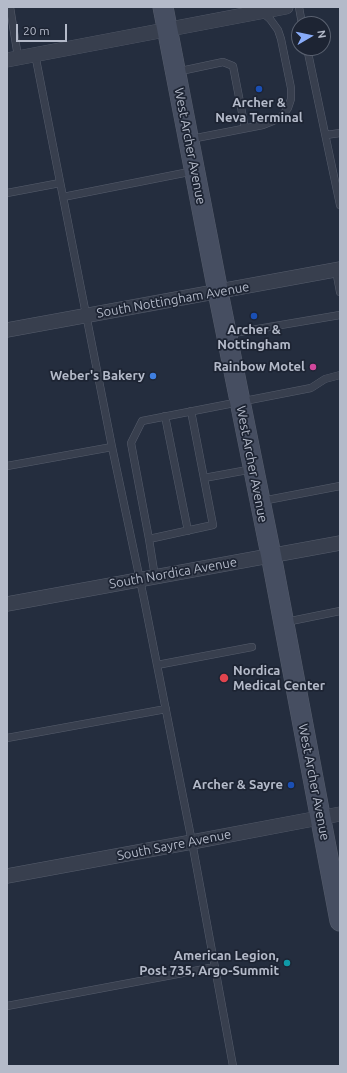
<!DOCTYPE html>
<html>
<head>
<meta charset="utf-8">
<style>
	body { margin:0 }
	#map { position:relative; width:347px; height:1073px; overflow:hidden; background:#242d3e; font-family:Ubuntu,sans-serif }
	canvas { display:block }
	.frame { position:absolute; inset:0; border:8px solid #b4bac9; pointer-events:none }
	.north { position:absolute; left:291px; top:16px; width:40px; height:40px; box-sizing:border-box; background:#1d2433; border:1px solid #59606f; border-radius:50%; rotate:81deg; font-size:11px; font-weight:700; line-height:16px; text-align:center; color:#b4bac9 }
	.north::after { content:''; display:block; margin:auto; width:14px; height:18px; background:#89acf9; clip-path:polygon(50% 0,100% 100%,50% 72%,0 100%) }
	.scale { position:absolute; left:16px; top:24px; width:51px; height:18px; box-sizing:border-box; border:2px solid #b4bac9; border-top:0; padding-left:5px; font-size:12px; line-height:14px; white-space:nowrap; color:#b4bac9; -webkit-text-stroke:3px #1d2433; paint-order:stroke }
</style>
</head>
<body>
<div id="map">
<canvas width="347" height="1073"></canvas>
<div class="frame"></div>
<div class="north">N</div>
<div class="scale">20 m</div>
</div>
<script>
const ctx = document.querySelector('canvas').getContext('2d');
ctx.lineJoin = 'round';
function toPath(rows) {
  const path = new Path2D();
  for (const r of rows) {
    path.moveTo(r[0], r[1]);
    for (let i = 2; i < r.length; i += 2) path.lineTo(r[i], r[i + 1]);
  }
  return path;
}
function strokePath(path, color, width, dash) {
  ctx.strokeStyle = color;
  ctx.lineWidth = width;
  ctx.lineCap = dash ? 'butt' : 'round';
  ctx.setLineDash(dash || []);
  ctx.stroke(path);
}
function write(font, color, halo, rows, align = 'center') {
  ctx.font = font + ' Ubuntu,sans-serif';
  ctx.lineWidth = 3.5;
  ctx.setLineDash([]);
  ctx.textBaseline = 'middle';
  ctx.strokeStyle = halo;
  ctx.fillStyle = color;
  for (const [text, x, y, turn = 0] of rows) {
    ctx.save();
    ctx.translate(x, y);
    ctx.rotate((+turn || 0) * Math.PI / 180);
    ctx.textAlign = isNaN(turn) ? turn : align;
    if (halo) ctx.strokeText(text, 0, 0);
    ctx.fillText(text, 0, 0);
    ctx.restore();
  }
}
const service = toPath([
	[10,7,18,57],
	[299,7,302,24],
	[307,48,340,205],
	[35,54,112,447,144,599,192,842,233,1066],
	[176,72,223,62,233,66,245,128],
	[326,135,340,133],
	[191,139,263,125,273,121,281,117,288,108,291,99,291,88,281,39,278,30,270,19,262,12],
	[7,193,60,183],
	[63,197,194,171],
	[336,270,340,292],
	[228,334,340,315],
	[165,416,188,531],
	[7,466,112,447],
	[204,478,253,469],
	[262,501,340,486],
	[149,539,213,525,191,411],
	[155,577,149,539,131,443,142,421,311,388,325,379,340,375],
	[286,622,340,611],
	[157,665,252,647],
	[7,738,166,709],
	[7,1006,215,967]
]);
const minor = toPath([
	[7,60,286,7],
	[7,330,340,269],
	[7,604,340,543],
	[7,876,192,842,340,814]
]);
const secondary = toPath([
	[163,7,218,292,271,555,340,921]
]);
strokePath(service, '#565d6c', 8);
strokePath(minor, '#565d6c', 15);
strokePath(secondary, '#565d6c', 21);
strokePath(service, '#383f4e', 7);
strokePath(minor, '#383f4e', 14);
strokePath(secondary, '#464e61', 20);
for (const [x, y, r, color] of [
	[259,89,4,"#1a4fb4"],
	[254,316,4,"#1a4fb4"],
	[313,367,4,"#d1479c"],
	[153,376,4,"#3f7fe0"],
	[224,678,5,"#e0444e"],
	[291,785,4,"#1a4fb4"],
	[287,963,4,"#0f9aa8"]
]) {
  const dot = new Path2D();
  dot.arc(x, y, r, 0, 2 * Math.PI);
  ctx.fillStyle = color;
  ctx.fill(dot);
  strokePath(dot, '#1d2433', 1.5);
}
write('bold 13px', '#b4bac9', '#1d2433', [
	["Archer &",259,103,"center"],
	["Neva Terminal",259,118,"center"],
	["Archer &",254,330,"center"],
	["Nottingham",254,345,"center"],
	["Rainbow Motel",305,367],
	["Weber's Bakery",145,376],
	["Nordica",233,671,"left"],
	["Medical Center",233,686,"left"],
	["Archer & Sayre",283,785],
	["American Legion,",279,956],
	["Post 735, Argo-Summit",279,971]
], 'right');
write('13px', '#b4bac9', '#1d2433', [
	["West Archer Avenue",190,146,79],
	["South Nottingham Avenue",173,300,-10],
	["West Archer Avenue",252,464,79],
	["South Nordica Avenue",173,573,-10],
	["West Archer Avenue",314,782,79],
	["South Sayre Avenue",174,845,-11]
]);
</script>
</body>
</html>
